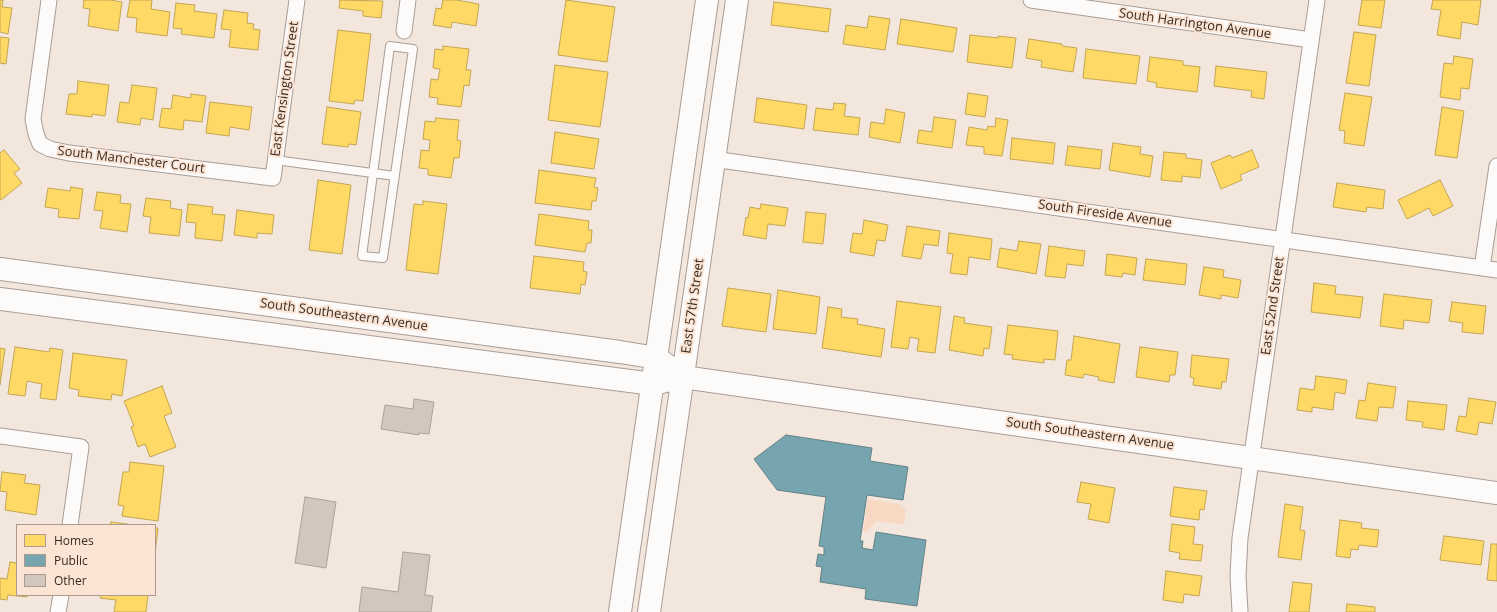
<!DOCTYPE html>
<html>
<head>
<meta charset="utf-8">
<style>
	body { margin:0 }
	#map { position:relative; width:1497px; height:612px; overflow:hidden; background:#f3e6dd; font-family:"Open Sans",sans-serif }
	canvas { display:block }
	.legend { position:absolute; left:16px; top:524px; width:140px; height:72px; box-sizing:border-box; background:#fce4d4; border:1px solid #ad9a8e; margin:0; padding:5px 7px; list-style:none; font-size:12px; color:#372c24 }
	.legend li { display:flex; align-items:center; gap:8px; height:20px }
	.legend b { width:20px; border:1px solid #ad9a8e }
</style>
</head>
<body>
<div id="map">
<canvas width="1497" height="612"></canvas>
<ul class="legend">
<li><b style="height:11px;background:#ffd966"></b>Homes</li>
<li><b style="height:11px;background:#76a5af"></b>Public</li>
<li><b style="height:11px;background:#d2c7bf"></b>Other</li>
</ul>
</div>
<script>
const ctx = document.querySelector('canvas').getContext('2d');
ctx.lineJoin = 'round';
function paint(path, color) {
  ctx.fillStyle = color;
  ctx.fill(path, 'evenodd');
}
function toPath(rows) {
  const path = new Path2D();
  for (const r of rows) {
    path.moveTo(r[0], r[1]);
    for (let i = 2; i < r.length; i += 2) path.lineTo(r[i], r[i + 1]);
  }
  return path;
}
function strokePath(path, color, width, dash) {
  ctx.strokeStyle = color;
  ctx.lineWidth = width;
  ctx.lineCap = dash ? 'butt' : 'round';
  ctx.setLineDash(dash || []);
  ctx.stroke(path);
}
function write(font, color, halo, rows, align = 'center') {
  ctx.font = font + ' "Open Sans",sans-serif';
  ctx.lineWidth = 4;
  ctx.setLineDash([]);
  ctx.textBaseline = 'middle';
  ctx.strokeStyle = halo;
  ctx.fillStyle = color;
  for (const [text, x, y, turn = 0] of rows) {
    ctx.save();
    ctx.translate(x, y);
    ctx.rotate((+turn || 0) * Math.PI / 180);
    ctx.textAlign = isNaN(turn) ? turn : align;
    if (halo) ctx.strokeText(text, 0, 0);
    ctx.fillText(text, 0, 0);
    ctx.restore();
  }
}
paint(toPath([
	[868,499,899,504,906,511,904,523,898,524,876,521,867,532,863,531]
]), '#f9d8c3');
const homes = toPath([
	[0,0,3,0,2,7,12,8,8,34,0,32,0,0],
	[84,0,110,0,122,2,118,31,88,26,90,9,83,8,84,0],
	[130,0,152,0,151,9,170,12,167,36,136,32,137,18,127,17,130,0],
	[340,0,383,1,381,18,363,16,363,11,339,8,340,0],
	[443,0,456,0,479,4,476,26,452,22,451,28,433,25,436,8,441,9,443,0],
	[566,0,615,7,607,62,558,55,566,0],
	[1362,0,1385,0,1381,28,1358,25,1362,0],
	[1433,0,1481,0,1478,25,1462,22,1460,39,1437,35,1441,10,1431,9,1433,0],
	[774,2,831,9,828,32,771,25,774,2],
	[176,3,195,5,194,11,217,14,214,38,181,34,182,29,173,28,176,3],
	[224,10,248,13,247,23,254,24,253,29,260,30,258,50,229,47,231,30,221,29,224,10],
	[869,16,890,19,885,50,843,44,846,25,867,28,869,16],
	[901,19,957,28,953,52,897,44,901,19],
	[338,30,371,34,363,101,355,100,354,104,329,101,338,30],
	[1354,32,1376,35,1369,86,1346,83,1354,32],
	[970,35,998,38,998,36,1016,38,1012,68,967,62,970,35],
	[0,37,9,38,6,64,0,63,0,37],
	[1029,39,1062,44,1062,46,1077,48,1073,72,1041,67,1042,61,1026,58,1029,39],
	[443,46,469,49,466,70,471,70,469,86,464,85,461,107,437,104,438,98,429,97,431,79,438,80,440,69,433,68,435,49,443,50,443,46],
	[1086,49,1140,56,1136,84,1083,78,1086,49],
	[1454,56,1473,59,1469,89,1461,88,1460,100,1440,97,1444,63,1453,64,1454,56],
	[1150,57,1183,61,1183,65,1200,67,1197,92,1156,87,1157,83,1147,81,1150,57],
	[555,65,608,72,600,127,548,120,555,65],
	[1216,66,1267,72,1264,99,1251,97,1252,91,1214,86,1216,66],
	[78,81,109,85,105,116,92,114,92,117,66,114,69,94,77,94,78,81],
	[132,85,157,88,153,120,141,118,140,125,117,122,120,102,129,103,132,85],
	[968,93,988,96,985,117,965,114,968,93],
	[1345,93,1372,97,1364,146,1344,143,1345,131,1339,130,1345,93],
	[191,94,206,96,202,122,184,120,183,130,159,127,162,108,171,109,173,95,191,98,191,94],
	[757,98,807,105,804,129,754,122,757,98],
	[210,102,252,107,249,130,230,127,229,136,206,133,210,102],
	[834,103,846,104,844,116,860,118,858,135,813,130,816,108,833,110,834,103],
	[327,107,361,112,356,145,349,144,348,147,322,144,327,107],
	[1442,107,1464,111,1457,158,1435,155,1442,107],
	[886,109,905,113,900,143,869,137,871,122,884,124,886,109],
	[934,117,956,120,952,148,917,143,919,130,932,132,934,117],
	[436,118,459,120,457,140,461,141,459,158,454,158,451,178,428,175,428,169,419,168,421,150,429,151,430,140,423,139,425,121,435,122,436,118],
	[996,118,1008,120,1002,156,984,154,984,147,966,145,969,127,987,130,988,126,995,127,996,118],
	[555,132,599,139,594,169,551,163,555,132],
	[1012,138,1055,143,1053,164,1010,159,1012,138],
	[1113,143,1141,147,1140,154,1153,156,1150,177,1109,170,1113,143],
	[1068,146,1102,150,1100,169,1065,165,1068,146],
	[4,150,20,169,14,173,22,183,1,200,0,198,0,153,4,150],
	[1252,150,1259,167,1240,175,1242,180,1221,189,1211,163,1230,155,1232,158,1252,150],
	[1164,152,1186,154,1186,158,1202,160,1200,178,1182,176,1182,182,1161,180,1164,152],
	[539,170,596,178,594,187,598,188,596,201,592,201,591,210,535,203,539,170],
	[318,180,351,185,342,254,309,250,318,180],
	[1440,180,1453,206,1433,216,1429,208,1407,219,1398,200,1440,180],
	[1337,183,1385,190,1383,209,1367,207,1366,212,1333,207,1337,183],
	[71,187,83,189,79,219,58,217,59,209,45,207,48,188,70,191,71,187],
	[97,192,121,195,120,203,131,204,127,232,100,228,103,211,94,210,97,192],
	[146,198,171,201,170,208,182,210,179,236,149,233,151,217,143,216,146,198],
	[423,201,447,204,438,274,406,270,414,204,423,205,423,201],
	[188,204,213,207,212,214,225,215,222,241,195,238,196,223,186,222,188,204],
	[761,204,788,208,785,226,768,224,766,239,743,235,746,217,748,218,750,207,760,209,761,204],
	[237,210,274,215,272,234,257,233,257,238,234,235,237,210],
	[806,212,826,214,823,244,803,242,806,212],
	[539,214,589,221,588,230,592,230,591,243,587,243,585,252,535,245,539,214],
	[864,220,888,225,885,241,877,240,874,256,850,252,853,233,862,234,864,220],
	[907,226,940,231,938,246,924,244,921,259,902,256,907,226],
	[949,233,992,239,990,260,969,257,967,275,950,273,953,254,947,253,949,233],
	[1019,241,1041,244,1036,274,997,267,1000,248,1017,251,1019,241],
	[1049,246,1085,251,1083,266,1067,264,1065,278,1045,276,1049,246],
	[1107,254,1137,258,1135,275,1123,273,1122,277,1105,275,1107,254],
	[534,256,584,262,583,271,587,272,585,285,581,284,580,294,530,288,534,256],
	[1146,259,1187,264,1185,285,1143,280,1146,259],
	[1204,267,1224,270,1223,277,1241,280,1238,298,1221,295,1221,299,1199,295,1204,267],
	[1314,283,1336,286,1335,294,1363,297,1360,318,1311,312,1314,283],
	[728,288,771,294,766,332,722,326,728,288],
	[778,290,820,297,816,334,773,329,778,290],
	[1384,294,1432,300,1429,323,1404,320,1403,329,1380,326,1384,294],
	[897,301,941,307,935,353,917,351,919,339,910,337,908,349,891,347,897,301],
	[1452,302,1486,306,1483,334,1462,332,1463,323,1449,321,1452,302],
	[828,307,842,309,841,317,858,319,857,324,885,329,881,357,822,348,828,307],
	[954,316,965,318,964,323,992,327,989,349,984,348,983,356,949,350,954,316],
	[1008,325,1058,331,1055,360,1044,359,1044,363,1012,359,1013,355,1004,354,1008,325],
	[1074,336,1120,344,1114,383,1098,380,1099,377,1084,374,1083,378,1065,375,1067,360,1071,360,1074,336],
	[15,347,49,352,50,348,63,350,56,400,40,398,42,384,27,381,25,396,8,394,15,347],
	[1140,347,1178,352,1175,375,1170,375,1169,382,1136,377,1140,347],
	[0,348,5,349,0,385,0,348],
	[73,353,127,360,122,396,112,394,111,400,78,396,79,390,69,388,73,353],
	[1192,355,1229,359,1226,382,1222,382,1221,389,1193,385,1194,378,1190,377,1192,355],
	[1316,376,1347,380,1345,394,1335,392,1333,410,1312,407,1312,412,1297,410,1300,388,1314,390,1316,376],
	[1368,383,1396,387,1393,408,1379,407,1377,421,1356,418,1359,400,1365,401,1368,383],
	[162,386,172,413,164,416,176,447,150,457,145,444,138,447,131,427,134,426,124,401,162,386],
	[1469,398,1496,402,1492,424,1479,422,1477,435,1456,431,1459,416,1466,417,1469,398],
	[1408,401,1447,405,1444,430,1422,427,1423,422,1406,420,1408,401],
	[130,462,164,466,158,521,122,516,124,506,118,505,123,472,129,472,130,462],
	[2,472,26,475,24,483,40,485,36,515,5,510,7,492,0,491,2,472],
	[1081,482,1115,488,1109,523,1088,519,1091,504,1077,502,1081,482],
	[1174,487,1207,491,1204,510,1200,509,1199,520,1170,516,1174,487],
	[1285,504,1303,507,1300,530,1305,531,1301,560,1278,557,1285,504],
	[1340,520,1362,523,1361,528,1379,530,1377,547,1359,545,1358,550,1351,549,1350,558,1336,556,1340,520],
	[111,522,134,525,110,525,111,522],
	[1172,524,1195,527,1193,544,1203,545,1201,561,1179,559,1180,553,1169,551,1172,524],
	[155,528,158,528,155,554,155,528],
	[1444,536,1484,541,1481,565,1440,560,1444,536],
	[1491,544,1497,544,1497,581,1487,580,1491,544],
	[10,562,17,563,17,595,27,595,27,597,8,595,7,600,0,599,0,578,7,579,10,562],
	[1166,571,1202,576,1199,596,1184,594,1183,603,1163,600,1166,571],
	[1293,582,1312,584,1309,612,1289,612,1293,582],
	[101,595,148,595,146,612,114,612,116,600,100,598,101,595],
	[1347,604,1375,607,1375,612,1346,612,1347,604]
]);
paint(homes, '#ffd966');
strokePath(homes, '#c3a552', 1);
const public = toPath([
	[786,435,872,448,870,461,908,467,903,500,867,495,860,541,863,541,862,548,873,550,876,532,926,540,917,606,865,599,866,589,820,582,822,567,816,566,818,554,824,555,824,547,819,546,826,497,777,490,754,459,786,435]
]);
paint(public, '#76a5af');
strokePath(public, '#638185', 1);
const building = toPath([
	[414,399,434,402,429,434,419,433,419,435,381,429,385,405,413,409,414,399],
	[305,497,336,502,326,568,295,563,305,497],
	[403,552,430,555,425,595,433,596,431,612,359,612,362,587,398,592,403,552]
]);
paint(building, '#d2c7bf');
strokePath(building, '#aca19a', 1);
const service = toPath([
	[390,46,413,49,383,258,362,256,390,46],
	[275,160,395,176]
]);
const minor = toPath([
	[49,0,33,119,36,134,40,144,50,149,69,153,273,178,297,0],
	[1031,0,1311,40],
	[404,31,408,0],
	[713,159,1497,270],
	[1482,268,1497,166],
	[0,436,81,447,70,525],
	[58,612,61,595],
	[1240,612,1238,575,1240,538,1317,0]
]);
const secondary = toPath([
	[0,269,620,352,657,358,683,377],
	[0,299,653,384,683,377,1497,493],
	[620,612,707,0],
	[649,612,737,0]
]);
strokePath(service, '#a89d97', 10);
strokePath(minor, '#a89d97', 17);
strokePath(secondary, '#a89d97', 24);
strokePath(service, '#fdfbfa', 8);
strokePath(minor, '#fdfbfa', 15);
strokePath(secondary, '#fdfbfa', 22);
write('13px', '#372c24', '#fce4d4', [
	["South Harrington Avenue",1195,24,8],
	["East Kensington Street",285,89,-82],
	["South Manchester Court",131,160,7],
	["South Fireside Avenue",1105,214,8],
	["East 57th Street",693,306,-82],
	["East 52nd Street",1273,306,-82],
	["South Southeastern Avenue",344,315,8],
	["South Southeastern Avenue",1090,434,8]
]);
</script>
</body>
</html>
